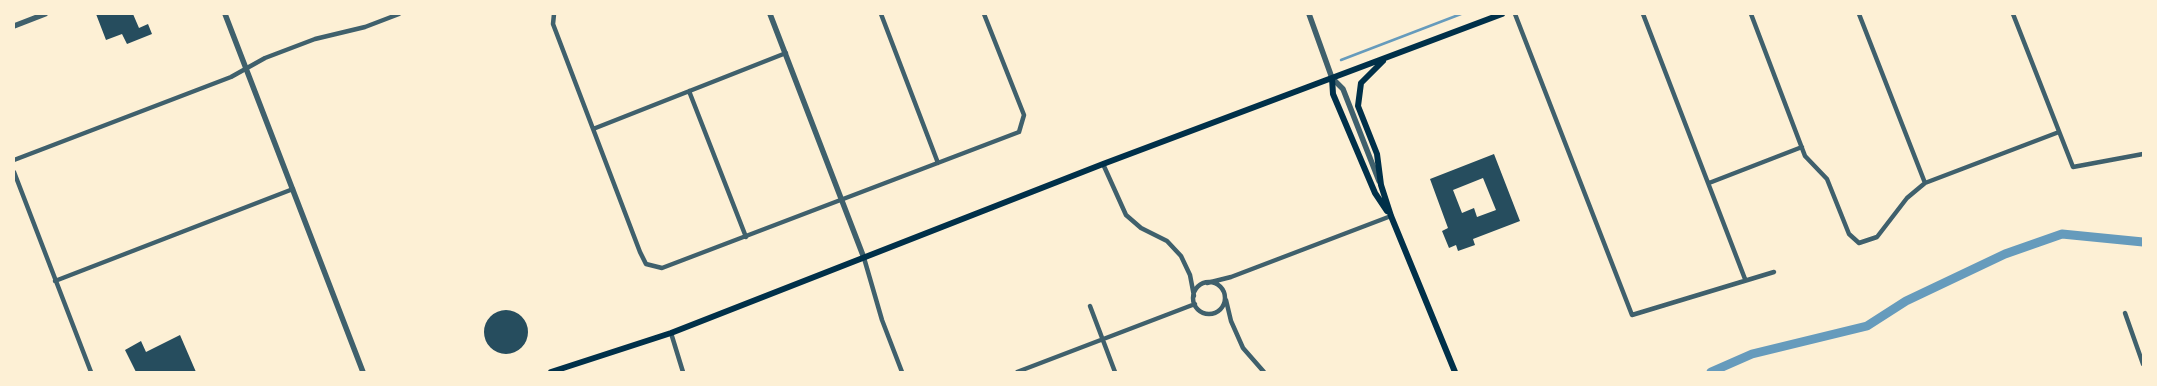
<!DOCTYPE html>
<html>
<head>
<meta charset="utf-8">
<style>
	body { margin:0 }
	#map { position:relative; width:2157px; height:386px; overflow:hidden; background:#fdf0d5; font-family:Commissioner,sans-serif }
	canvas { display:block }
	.frame { position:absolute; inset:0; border:15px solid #fdf0d5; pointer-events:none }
</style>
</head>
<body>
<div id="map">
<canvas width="2157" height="386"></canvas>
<div class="frame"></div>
</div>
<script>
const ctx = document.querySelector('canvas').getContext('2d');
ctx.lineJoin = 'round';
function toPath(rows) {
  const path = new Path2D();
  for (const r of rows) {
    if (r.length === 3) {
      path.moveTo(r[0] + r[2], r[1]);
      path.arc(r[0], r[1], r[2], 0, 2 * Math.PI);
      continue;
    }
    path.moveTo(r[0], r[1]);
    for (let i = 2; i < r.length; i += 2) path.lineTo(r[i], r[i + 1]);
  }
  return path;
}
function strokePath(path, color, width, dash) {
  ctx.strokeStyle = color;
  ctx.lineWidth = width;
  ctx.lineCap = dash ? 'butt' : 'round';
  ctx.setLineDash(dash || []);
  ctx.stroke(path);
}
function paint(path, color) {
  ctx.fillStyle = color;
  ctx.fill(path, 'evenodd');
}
strokePath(toPath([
	[1341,60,1461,14]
]), '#669bbc', 2.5);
strokePath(toPath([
	[1711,372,1752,354,1867,326,1906,301,2005,254,2062,234,2143,242]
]), '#669bbc', 9);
paint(toPath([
	[96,14,133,14,139,28,148,24,152,34,127,44,122,34,106,40],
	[1494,154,1520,221,1473,239,1475,245,1458,251,1456,245,1449,248,1442,231,1448,228,1430,179],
	[1483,178,1496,210,1477,217,1474,208,1462,213,1453,190],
	[506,332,22],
	[180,335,196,372,136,372,125,350,141,341,146,352]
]), '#264d5e');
strokePath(toPath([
	[554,14,553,24,640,252,646,264,662,268,1019,132,1024,115,984,14],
	[881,14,938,163],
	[1515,14,1632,315,1774,272],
	[1643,14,1745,279],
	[1751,14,1805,156,1827,179,1849,234,1859,243,1877,237,1907,198,1925,183,2059,132],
	[1859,14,1925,183],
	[2013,14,2073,167,2143,154],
	[689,91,746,237],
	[593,129,786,53],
	[14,160,231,77,265,58,315,39,365,27,399,14],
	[1103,164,1126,215,1141,228,1167,241,1181,256,1190,275,1194,296],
	[14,172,91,372],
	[1709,183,1802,147],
	[864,258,882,320,902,372],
	[55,281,293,189],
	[1209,298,16],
	[1207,283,1231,277,1391,216],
	[1226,300,1231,321,1243,348,1264,372],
	[1090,306,1115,372],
	[2125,313,2143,364],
	[671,333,683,372],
	[1017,372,1195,304]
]), '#3f606c', 4.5);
strokePath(toPath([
	[225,14,363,372],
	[770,14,864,258],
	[1309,14,1332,78,1343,89,1379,181],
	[14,26,45,14]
]), '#3f606c', 5.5);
strokePath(toPath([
	[1383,61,1361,83,1358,106,1377,154,1381,185,1391,216,1455,372],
	[1332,78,1333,94,1375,193,1387,211],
	[551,372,671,333,1103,164,1502,14]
]), '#003049', 6);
</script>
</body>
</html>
